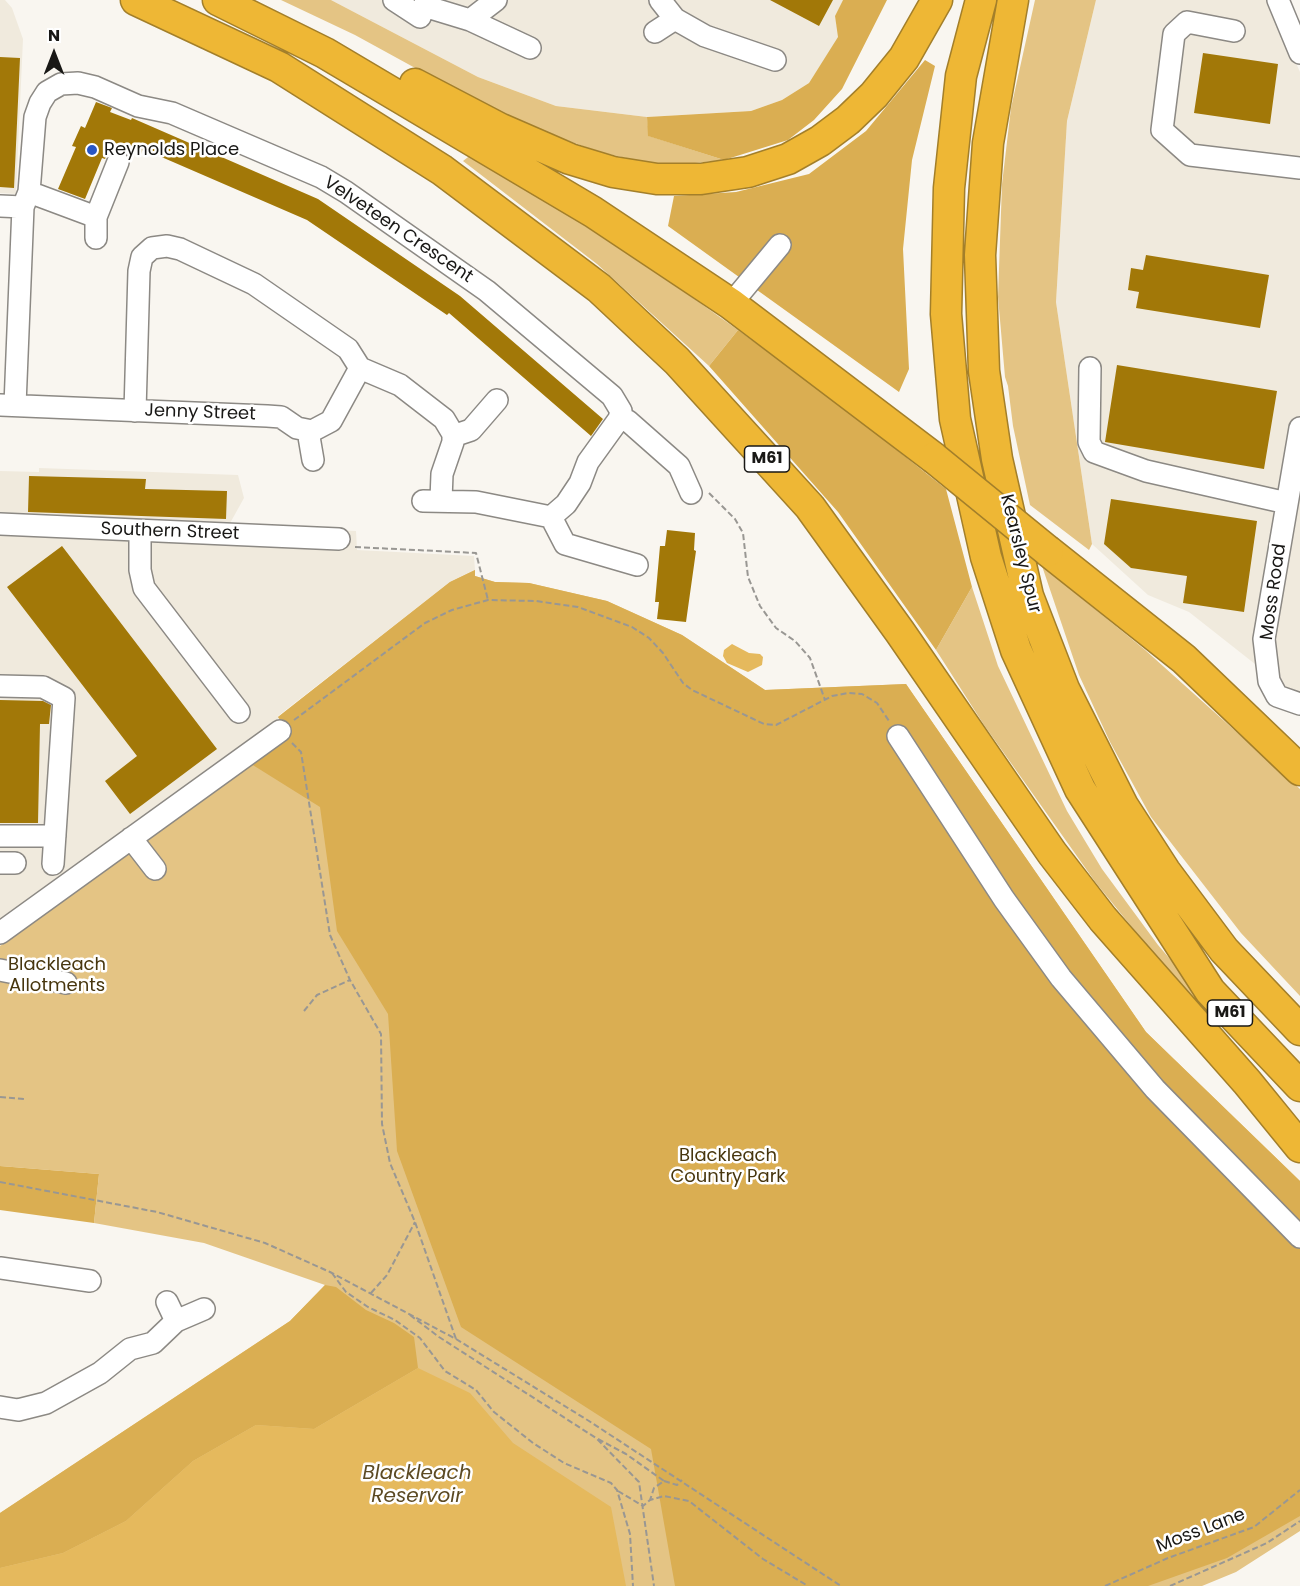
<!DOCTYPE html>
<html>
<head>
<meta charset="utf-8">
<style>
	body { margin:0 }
	#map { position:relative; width:1300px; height:1586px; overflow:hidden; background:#f9f6f0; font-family:Poppins,sans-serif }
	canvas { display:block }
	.north { position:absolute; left:24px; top:24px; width:60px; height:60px; -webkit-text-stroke:4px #fff; paint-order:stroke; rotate:0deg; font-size:16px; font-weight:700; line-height:24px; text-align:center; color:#191816 }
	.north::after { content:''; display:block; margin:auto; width:21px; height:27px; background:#191816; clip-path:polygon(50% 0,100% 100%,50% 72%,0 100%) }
</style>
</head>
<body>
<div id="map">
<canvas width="1300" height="1586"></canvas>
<div class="north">N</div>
</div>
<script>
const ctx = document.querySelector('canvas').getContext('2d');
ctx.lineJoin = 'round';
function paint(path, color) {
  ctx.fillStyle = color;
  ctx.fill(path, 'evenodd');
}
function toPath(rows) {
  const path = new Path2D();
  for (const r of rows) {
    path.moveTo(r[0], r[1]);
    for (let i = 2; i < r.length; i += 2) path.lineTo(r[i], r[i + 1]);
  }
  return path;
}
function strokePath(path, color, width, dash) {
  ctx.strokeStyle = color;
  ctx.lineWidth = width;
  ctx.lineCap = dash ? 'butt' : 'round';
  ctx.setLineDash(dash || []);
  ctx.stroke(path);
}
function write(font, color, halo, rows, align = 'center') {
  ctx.font = font + ' Poppins,sans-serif';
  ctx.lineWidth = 5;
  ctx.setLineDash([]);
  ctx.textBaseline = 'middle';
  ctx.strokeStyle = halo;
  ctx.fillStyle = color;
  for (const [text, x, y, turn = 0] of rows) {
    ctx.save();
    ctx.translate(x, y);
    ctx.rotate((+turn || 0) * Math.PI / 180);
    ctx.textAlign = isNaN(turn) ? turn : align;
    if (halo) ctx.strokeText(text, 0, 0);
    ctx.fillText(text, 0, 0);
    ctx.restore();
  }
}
paint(toPath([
	[0,0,5,0,12,8,23,39,16,194,0,193],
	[331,0,843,0,835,16,839,37,809,83,782,100,751,111,647,117,556,106,478,77],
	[1096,0,1268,0,1300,72,1300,712,1270,702,1264,695,1255,664,1189,612,1148,595,1092,544,1056,302,1067,121],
	[39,468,238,475,244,498,229,525,356,531,357,550,474,556,475,570,450,582,278,716,290,733,0,946,0,471,39,472]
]), '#f0eadd');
paint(toPath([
	[281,0,331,0,478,77,556,106,647,117,649,136,724,160,685,164,649,163,599,152,542,131,459,92,355,35],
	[1035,0,1096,0,1067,121,1056,302,1092,544,1089,550,1030,505,1013,426,1008,386,1005,377,998,297,1002,184,1011,108],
	[472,154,648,266,738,330,709,366,597,264,463,161],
	[1042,566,1144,649,1300,789,1300,996,1241,933,1151,817,1110,742,1079,675],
	[475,570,475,576,495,582,529,583,607,601,682,635,765,690,906,684,1146,1032,1300,1181,1300,1531,1236,1572,1202,1586,0,1586,0,1513,290,1321,325,1285,204,1243,94,1223,99,1174,0,1166,0,946,290,732,278,717,450,582],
	[972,587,998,666,1067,811,1102,869,1158,945,1242,1043,1241,1046,1175,980,1096,883,984,725,936,650]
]), '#e4c484');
paint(toPath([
	[843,0,887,0,842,89,814,120,788,140,724,160,648,136,647,117,751,111,782,100,809,83,838,37,835,16],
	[925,60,935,66,912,160,903,249,909,369,899,392,668,226,674,196,736,192,809,174,866,131],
	[738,330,839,404,946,489,972,587,936,650,838,512,709,366],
	[475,570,475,576,495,582,529,583,607,601,682,635,765,690,906,684,1146,1032,1300,1181,1300,1516,1227,1558,1148,1586,675,1586,651,1449,461,1327,397,1151,388,1014,337,931,320,807,248,762,290,733,278,717,450,582],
	[0,1166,99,1174,94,1223,0,1210],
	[325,1285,336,1287,366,1310,394,1323,414,1337,418,1368,314,1429,256,1425,193,1461,126,1521,63,1553,0,1568,0,1513,290,1321]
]), '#daae52');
paint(toPath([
	[732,644,749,653,760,654,763,657,762,665,748,672,727,663,723,656,724,650],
	[418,1368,470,1393,513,1443,611,1507,626,1586,0,1586,0,1568,63,1553,126,1521,193,1461,256,1425,314,1429]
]), '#e5b95d');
paint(toPath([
	[770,0,833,0,819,26],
	[1203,53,1278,64,1270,124,1194,113],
	[0,57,20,58,14,188,0,187],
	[96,102,112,108,110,112,131,120,132,118,318,199,460,296,603,419,591,436,449,313,447,315,307,220,143,149,141,154,113,142,105,159,102,158,85,199,58,189,76,147,72,146,81,126,85,128],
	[1146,255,1269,275,1260,328,1136,308,1139,292,1128,290,1131,268,1143,270],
	[1117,365,1277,391,1264,469,1105,442],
	[29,476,146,479,145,489,227,491,226,519,28,512],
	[1111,499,1257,521,1244,612,1183,603,1187,576,1131,568,1104,544],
	[667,530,695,533,694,550,696,551,686,622,657,619,659,602,655,602,660,546,665,546],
	[62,546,217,749,130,814,105,781,137,756,7,587],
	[0,700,43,701,51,705,49,724,40,724,38,823,0,823]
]), '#a27808');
const minor = toPath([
	[394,0,420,17,426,1],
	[660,0,675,19,705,36,775,60],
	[1278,0,1300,53],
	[424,6,470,20,496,0],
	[470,20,530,48],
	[1234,31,1187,22,1174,34,1162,130,1190,155,1300,168],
	[655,32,675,19],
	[29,192,96,217,118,162],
	[0,206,23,207],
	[96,238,96,217],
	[731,304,780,245],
	[1090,368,1089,442,1094,452,1146,471,1287,503],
	[0,405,267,416,281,417,297,428,312,431,331,421,360,368],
	[15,405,23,207,29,192,35,117,40,103,47,92,61,84,78,83,95,87,138,106,172,113,321,177,346,192,487,291,612,396,621,411,619,419,588,462,580,483,566,504,551,517],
	[135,411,139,271,142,257,152,248,167,246,180,249,254,284,348,349,360,368,400,385,444,419,453,434,453,442,442,474,441,500],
	[619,419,628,421,679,466,691,493],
	[1300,428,1264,639,1269,681,1277,696,1300,704],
	[308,431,313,460],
	[453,436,471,430,497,400],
	[423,501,476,502,551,517,565,544,637,565],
	[0,524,339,539],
	[140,531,140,570,144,588,239,712],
	[0,686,43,687,64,698,53,864],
	[898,736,1004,899,1061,978,1155,1089,1300,1237],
	[0,836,55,836],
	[131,838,155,869],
	[0,863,15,863],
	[0,933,280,731],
	[0,970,66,983],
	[0,1268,90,1281],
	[167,1302,176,1321],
	[0,1407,18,1410,46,1403,100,1373,130,1349,153,1343,176,1321,204,1309]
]);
const highway = toPath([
	[136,0,279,67,442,170,599,288,677,361,810,507,900,632,1052,853,1103,919,1247,1082,1300,1147],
	[218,0,325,53,593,212,731,304,934,458],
	[981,0,961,76,949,188,946,314,955,419,986,557,1016,650,1080,789,1210,991,1300,1086],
	[1013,0,988,143,980,255,984,371,997,459,1028,596,1064,689,1123,806,1165,871,1224,950,1300,1030],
	[415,84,501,129,570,159,613,172,657,179,701,179,748,172,788,159,820,141,848,120,874,95,904,58,937,0],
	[1048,551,1184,659,1300,770]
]);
strokePath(minor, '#8c8984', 24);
strokePath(highway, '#a37f2a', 33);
strokePath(toPath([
	[709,493,735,519,743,533,748,577,760,606,776,628,795,641,810,658,825,700],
	[355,547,476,553,488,600],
	[294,720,425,623,452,610,488,600,536,601,578,607,632,627,649,638,663,653,683,683,692,690,764,724,776,725,832,696,848,693,862,694,877,703,889,721],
	[292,743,301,752,330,935,350,980,381,1034,382,1124,390,1163,415,1222,456,1339],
	[304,1011,317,995,350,980],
	[0,1097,24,1099],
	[0,1182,157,1212,265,1243,330,1272,456,1339,589,1421,841,1586],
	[332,1273,346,1292,368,1307,395,1320,420,1338,445,1371,476,1390,494,1412,533,1443,564,1463,611,1483,617,1490,630,1534,633,1586],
	[371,1293,387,1275,415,1222],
	[410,1315,439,1337,596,1438,639,1482,654,1586],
	[598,1439,626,1454,664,1481,654,1488,650,1500],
	[664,1481,677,1485,682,1480],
	[618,1491,643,1506,650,1500,664,1496,689,1501,763,1559,808,1586],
	[1105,1586,1168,1558,1254,1527,1300,1490],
	[1170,1586,1267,1543,1300,1521]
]), '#999793', 2, [6, 3]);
strokePath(minor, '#fff', 21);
strokePath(highway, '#eeb735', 30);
const highwayBridge = toPath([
	[934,458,1048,551]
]);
strokePath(highwayBridge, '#a37f2a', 33, []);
strokePath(highwayBridge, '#eeb735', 30);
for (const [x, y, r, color] of [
	[92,150,6,"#2856c5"]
]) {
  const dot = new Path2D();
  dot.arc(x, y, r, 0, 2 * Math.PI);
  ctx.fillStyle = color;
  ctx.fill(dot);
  strokePath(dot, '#fff', 2);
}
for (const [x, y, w] of [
	[767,459,45],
	[1230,1013,45]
]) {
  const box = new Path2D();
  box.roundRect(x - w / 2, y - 13, w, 26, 4.5);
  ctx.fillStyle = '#fff';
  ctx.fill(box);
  strokePath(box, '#191816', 1.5);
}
write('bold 16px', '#191816', null, [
	["M61",767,459],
	["M61",1230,1013]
]);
write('18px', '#191816', '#fff', [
	["Reynolds Place",104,150]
], 'left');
write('18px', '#191816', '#fff', [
	["Velveteen Crescent",398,230,34],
	["Jenny Street",200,413,2],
	["Southern Street",170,532,2],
	["Kearsley Spur",1020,554,76],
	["Moss Road",1274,592,-82],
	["Moss Lane",1201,1531,-21]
]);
write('18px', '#47360e', '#fff', [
	["Blackleach",57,965],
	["Allotments",57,986],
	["Blackleach",728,1156],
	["Country Park",728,1177]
]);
write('italic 20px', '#5c4a23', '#fff', [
	["Blackleach",417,1474],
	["Reservoir",417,1497]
]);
</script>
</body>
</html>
